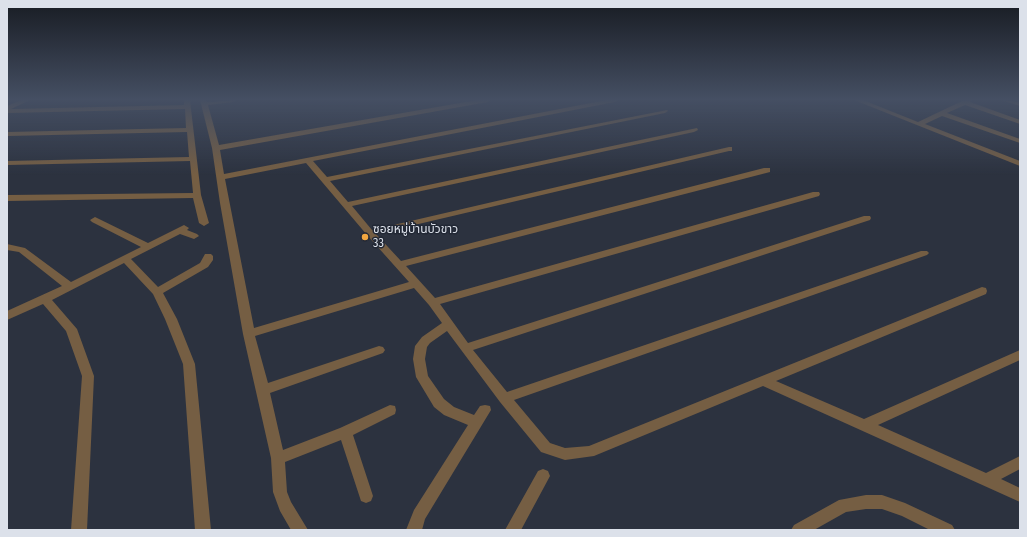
<!DOCTYPE html>
<html>
<head>
<meta charset="utf-8">
<style>
	body { margin:0 }
	#map { position:relative; width:1027px; height:537px; overflow:hidden; background:#2c323f; font-family:"Fira Sans Condensed",sans-serif }
	canvas { display:block }
	.frame { position:absolute; inset:0; border:8px solid #dce1ea; pointer-events:none }
</style>
</head>
<body>
<div id="map">
<canvas width="1027" height="537"></canvas>
<div class="frame"></div>
</div>
<script>
const ctx = document.querySelector('canvas').getContext('2d');
ctx.lineJoin = 'round';
function toPath(rows) {
  const path = new Path2D();
  for (const r of rows) {
    path.moveTo(r[0], r[1]);
    for (let i = 2; i < r.length; i += 2) path.lineTo(r[i], r[i + 1]);
  }
  return path;
}
function paint(path, color) {
  ctx.fillStyle = color;
  ctx.fill(path, 'evenodd');
}
function strokePath(path, color, width, dash) {
  ctx.strokeStyle = color;
  ctx.lineWidth = width;
  ctx.lineCap = dash ? 'butt' : 'round';
  ctx.setLineDash(dash || []);
  ctx.stroke(path);
}
function write(font, color, halo, rows, align = 'center') {
  ctx.font = font + ' "Fira Sans Condensed","Noto Sans Thai",sans-serif';
  ctx.lineWidth = 3;
  ctx.setLineDash([]);
  ctx.textBaseline = 'middle';
  ctx.strokeStyle = halo;
  ctx.fillStyle = color;
  for (const [text, x, y, turn = 0] of rows) {
    ctx.save();
    ctx.translate(x, y);
    ctx.rotate((+turn || 0) * Math.PI / 180);
    ctx.textAlign = isNaN(turn) ? turn : align;
    if (halo) ctx.strokeText(text, 0, 0);
    ctx.fillText(text, 0, 0);
    ctx.restore();
  }
}
paint(toPath([
	[21,100,30,100,11,109,184,105,184,100,190,100,201,195,209,223,204,226,199,223,193,198,7,201,7,195,193,193,190,161,7,165,7,161,189,157,187,132,7,136,7,132,186,128,185,109,7,113,7,106,21,100],
	[200,100,206,100,207,102,236,100,233,102,208,105,219,145,477,100,491,100,488,102,220,150,224,174,606,100,618,100,615,102,313,161,327,177,667,110,668,111,665,113,330,181,348,202,697,128,698,130,694,132,352,206,372,230,729,147,732,147,732,151,729,151,376,234,401,261,764,168,770,168,770,172,406,266,435,298,813,192,819,192,820,194,819,196,440,304,468,343,864,216,870,216,871,218,870,220,473,350,507,392,921,251,927,251,929,253,927,255,514,400,550,443,565,448,589,446,982,287,986,288,987,291,986,294,776,381,864,419,1020,350,1020,360,878,425,986,473,1020,456,1020,469,1001,479,1020,488,1020,502,763,386,594,456,565,460,541,452,500,402,447,331,430,343,427,347,425,359,428,376,444,399,454,407,474,415,480,406,485,405,490,406,491,410,425,519,422,530,406,530,414,510,468,425,444,415,434,407,416,377,413,359,415,346,422,337,442,323,429,305,414,288,255,336,268,383,379,346,383,347,385,350,383,353,270,393,283,450,340,428,390,405,395,406,396,410,395,414,353,435,373,496,371,501,366,503,361,501,341,440,285,462,287,492,291,502,308,530,291,530,280,511,273,492,271,458,243,334,220,203,212,148,200,100],
	[306,163,367,235,409,282,254,328,225,179,306,163],
	[854,100,863,100,918,122,962,101,972,100,970,102,1020,120,1020,124,965,105,947,113,1020,139,1020,143,942,116,925,124,1020,161,1020,166,854,100],
	[1003,100,1020,102,1020,106,1004,101,1003,100],
	[95,217,148,243,184,225,189,228,187,230,197,234,199,236,194,239,180,234,131,259,158,287,200,263,205,254,211,254,213,256,213,260,208,267,163,293,177,319,195,364,211,530,195,530,183,364,165,319,153,294,124,263,52,300,77,329,94,376,87,530,71,530,82,376,66,331,43,304,7,320,7,311,62,286,19,252,7,250,7,244,25,248,71,282,141,247,92,222,90,220,95,217],
	[543,469,548,471,550,476,521,530,505,530,538,471,543,469],
	[866,495,882,495,905,503,952,525,955,530,930,530,902,516,882,509,866,509,846,512,814,530,791,530,794,525,839,500,866,495]
]), '#755e43');
const sky = ctx.createLinearGradient(0, 0, 0, 175);
sky.addColorStop(0, '#181c23');
sky.addColorStop(0.57, '#454f63');
sky.addColorStop(1, '#454f6300');
ctx.fillStyle = sky;
ctx.fillRect(0, 0, 1027, 175);
for (const [x, y, r, color] of [
	[365,237,4,"#f1a640"]
]) {
  const dot = new Path2D();
  dot.arc(x, y, r, 0, 2 * Math.PI);
  ctx.fillStyle = color;
  ctx.fill(dot);
  strokePath(dot, '#222835', 1.5);
}
write('12px', '#dce1ea', '#222835', [
	["ซอยหมู่บ้านบัวขาว",373,230],
	["33",373,244]
], 'left');
</script>
</body>
</html>
